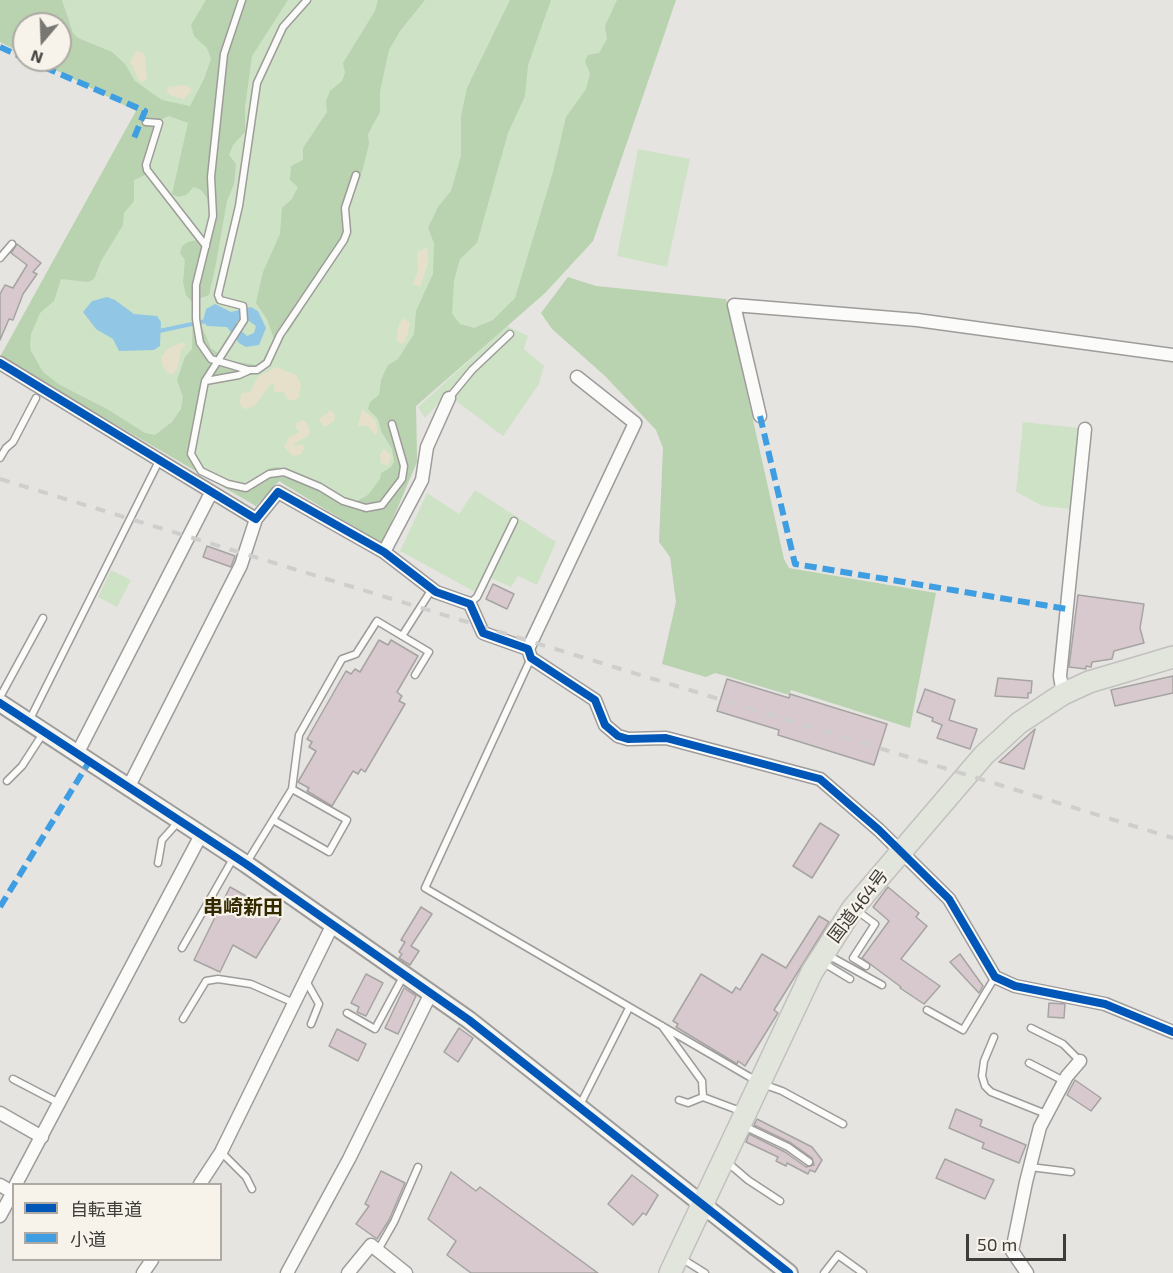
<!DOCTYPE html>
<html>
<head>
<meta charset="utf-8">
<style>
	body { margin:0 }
	#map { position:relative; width:1173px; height:1273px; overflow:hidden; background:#e6e4e1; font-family:"Exo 2","Noto Sans JP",sans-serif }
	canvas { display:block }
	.legend { position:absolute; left:12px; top:1183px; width:210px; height:78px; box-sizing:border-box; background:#f7f3eb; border:2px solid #adaaa4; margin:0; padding:8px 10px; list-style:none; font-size:18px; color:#3e3d3a }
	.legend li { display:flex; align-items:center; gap:12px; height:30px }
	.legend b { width:30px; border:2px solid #adaaa4 }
	.north { position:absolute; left:12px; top:12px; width:60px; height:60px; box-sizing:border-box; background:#f7f3eb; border:2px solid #adaaa4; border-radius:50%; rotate:199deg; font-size:16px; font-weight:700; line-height:24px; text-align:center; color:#3e3d3a }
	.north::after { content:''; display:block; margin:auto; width:21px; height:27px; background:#797774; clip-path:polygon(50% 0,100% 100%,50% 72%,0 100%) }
	.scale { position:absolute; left:966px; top:1234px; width:100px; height:27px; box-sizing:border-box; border:3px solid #3e3d3a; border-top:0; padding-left:8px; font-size:18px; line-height:21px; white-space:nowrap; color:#3e3d3a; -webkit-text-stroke:4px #f7f3eb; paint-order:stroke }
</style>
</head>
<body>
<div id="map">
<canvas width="1173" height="1273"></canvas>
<ul class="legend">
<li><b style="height:8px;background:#0057b8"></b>自転車道</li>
<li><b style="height:8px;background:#3f9ee2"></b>小道</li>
</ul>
<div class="north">N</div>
<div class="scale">50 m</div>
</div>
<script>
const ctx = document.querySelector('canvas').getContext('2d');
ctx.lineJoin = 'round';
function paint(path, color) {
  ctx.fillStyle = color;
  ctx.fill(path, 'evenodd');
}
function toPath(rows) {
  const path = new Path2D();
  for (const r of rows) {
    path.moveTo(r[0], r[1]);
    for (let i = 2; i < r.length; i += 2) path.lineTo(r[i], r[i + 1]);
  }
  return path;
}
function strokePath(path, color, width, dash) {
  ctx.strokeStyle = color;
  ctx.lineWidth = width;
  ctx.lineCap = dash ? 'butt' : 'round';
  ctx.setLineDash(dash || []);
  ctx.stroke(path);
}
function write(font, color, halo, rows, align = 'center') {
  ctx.font = font + ' "Exo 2","Noto Sans JP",sans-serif';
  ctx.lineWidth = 4.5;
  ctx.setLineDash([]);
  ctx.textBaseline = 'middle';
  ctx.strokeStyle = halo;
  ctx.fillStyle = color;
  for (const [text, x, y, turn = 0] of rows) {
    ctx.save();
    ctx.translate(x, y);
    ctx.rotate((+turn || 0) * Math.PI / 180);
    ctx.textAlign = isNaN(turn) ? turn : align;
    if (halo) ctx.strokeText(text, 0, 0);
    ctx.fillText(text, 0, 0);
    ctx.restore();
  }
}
paint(toPath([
	[0,0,676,0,593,241,545,293,507,326,528,336,524,349,544,366,539,384,503,436,447,394,425,418,418,407,491,341,416,406,417,462,382,544,279,481,256,506,0,357,136,111,36,60,60,60,60,24,24,24,24,54,0,42],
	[638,149,690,159,667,267,617,256],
	[1023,422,1080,428,1072,509,1043,506,1016,492],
	[475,490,556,542,537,585,518,576,511,587,484,575,475,592,400,551,427,493,459,514],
	[111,570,131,580,117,607,98,597]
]), '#cee3c6');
paint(toPath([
	[0,0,62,0,73,33,78,38,112,52,125,64,135,81,162,100,190,106,204,79,211,59,207,48,194,36,191,25,206,0,288,0,252,56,245,107,245,132,233,145,229,155,236,164,234,184,227,201,216,263,209,295,198,299,201,325,211,348,227,360,256,365,263,360,274,339,267,319,256,303,263,272,280,234,282,208,292,199,298,187,290,180,291,166,303,160,303,148,327,112,326,101,330,91,342,81,345,73,343,63,375,11,378,0,425,0,400,31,389,50,380,91,380,112,368,134,369,144,362,172,347,209,345,243,289,331,280,338,269,365,258,373,209,384,194,442,194,454,200,464,207,470,238,485,249,483,270,468,278,467,301,475,348,501,357,501,368,495,380,479,381,473,391,467,394,462,392,449,381,431,378,419,368,409,370,402,379,395,381,380,388,365,398,359,414,334,416,311,433,274,434,243,428,228,438,207,451,191,461,156,461,116,467,88,510,0,551,0,528,65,525,96,508,133,477,243,460,259,454,281,452,314,460,324,474,328,493,320,515,298,553,172,566,117,586,89,590,74,585,61,588,55,599,53,607,39,605,26,617,0,676,0,593,241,545,293,416,406,417,462,382,544,279,481,256,506,0,357,136,111,36,60,60,60,60,24,24,24,24,54,0,42],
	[169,116,188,123,172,194,178,197,186,195,194,187,201,190,207,198,210,217,205,238,188,242,182,246,180,253,185,260,183,282,186,295,193,303,192,349,185,357,177,380,183,397,181,409,172,422,155,435,145,433,107,409,60,385,43,372,31,351,30,345,31,334,40,313,54,301,61,279,88,282,94,279,101,261,123,225,124,213,134,201,134,180,145,175,162,119],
	[568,277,596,286,726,299,784,559,789,568,936,593,910,728,791,690,789,695,726,676,715,673,706,677,662,664,676,602,670,557,659,542,663,448,656,430,605,376,552,329,541,313]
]), '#b9d2af');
paint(toPath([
	[136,51,143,53,145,58,147,79,142,82,139,80,130,62],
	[186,85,192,90,184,99,172,96,166,91,169,87],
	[427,247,428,264,420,287,413,284,418,270,417,253],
	[405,318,410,323,408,333,405,342,401,344,397,341,397,331,400,322],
	[182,343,186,344,181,350,177,369,173,374,169,374,163,367,161,357,170,347],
	[276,367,296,375,301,384,299,397,293,401,287,399,284,392,273,392,275,385,271,384,255,405,247,409,243,408,239,402,242,393,250,392,258,377],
	[362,409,375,420,378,432,375,435,368,426,358,426],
	[331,410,335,416,334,421,324,427,319,419],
	[302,420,307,423,310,431,308,436,294,444,295,447,302,444,305,447,301,454,293,456,284,447,289,437,300,432,295,427,296,423],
	[384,449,391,455,388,466,381,463,380,454]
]), '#e6e0ca');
paint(toPath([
	[107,297,115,300,134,314,157,316,161,322,160,346,154,350,119,351,113,339,96,329,83,312,92,301],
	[215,304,231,312,251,307,258,311,266,328,259,345,246,347,239,343,227,327,207,326,203,321,206,309],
	[246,319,256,326,254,333,247,336,236,326,237,321]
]), '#91c7e4');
strokePath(toPath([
	[159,331,206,321]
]), '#91c7e4', 4);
const building = toPath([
	[17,244,41,263,33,272,37,274,23,294,13,320,9,319,0,340,0,294,5,285,13,288,27,265,11,253,17,244],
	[207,546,235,556,231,567,203,557,207,546],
	[493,584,514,594,507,609,486,599,493,584],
	[1078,595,1144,604,1140,628,1144,643,1114,651,1112,659,1092,662,1091,667,1086,666,1086,669,1069,667,1078,595],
	[379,640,388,645,391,640,418,656,397,692,402,696,399,701,405,704,365,772,361,769,358,774,353,771,332,806,307,791,309,788,298,782,316,751,309,747,312,742,307,739,346,671,351,674,355,669,360,672,379,640],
	[1173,676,1173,693,1115,706,1111,690,1173,676],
	[998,678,1032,681,1031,693,1028,693,1028,698,995,696,998,678],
	[727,679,789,698,790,694,887,724,874,765,778,735,779,730,717,711,727,679],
	[925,689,955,700,949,720,977,729,970,749,937,738,942,725,932,721,933,718,917,712,925,689],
	[1035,729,1024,769,999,762,1035,729],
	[820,823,839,835,812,878,793,866,820,823],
	[230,887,282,916,256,958,233,945,220,972,194,960,230,887],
	[888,887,919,913,916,917,927,926,901,959,940,986,924,1004,900,988,901,987,862,958,889,921,873,907,888,887],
	[421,907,432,914,411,946,419,951,410,965,399,958,402,954,399,952,405,942,401,940,421,907],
	[819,916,829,922,774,1010,778,1013,745,1066,738,1061,737,1064,676,1027,678,1024,673,1021,701,974,732,993,736,987,740,990,762,954,786,968,819,916],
	[960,954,983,986,979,993,950,962,960,954],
	[366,974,383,983,366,1016,357,1012,359,1007,351,1003,366,974],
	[404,988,416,996,398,1034,385,1028,404,988],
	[1049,1003,1065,1004,1064,1018,1048,1017,1049,1003],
	[459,1028,473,1038,458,1062,444,1052,459,1028],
	[337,1029,366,1044,358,1061,329,1046,337,1029],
	[1075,1080,1101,1098,1091,1111,1067,1095,1075,1080],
	[956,1109,982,1120,980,1126,1026,1145,1019,1163,982,1148,984,1143,949,1128,956,1109],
	[757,1119,812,1147,822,1160,815,1172,810,1170,808,1174,787,1163,786,1166,776,1161,778,1157,746,1142,749,1134,785,1152,806,1167,814,1165,812,1158,791,1143,754,1125,757,1119],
	[945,1159,994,1180,985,1199,936,1178,945,1159],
	[381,1171,405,1183,389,1220,377,1239,356,1224,369,1206,365,1204,381,1171],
	[451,1172,476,1191,480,1187,598,1273,471,1273,447,1255,456,1241,428,1219,451,1172],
	[632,1175,658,1195,646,1215,643,1213,633,1225,608,1204,632,1175]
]);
paint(building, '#d8c9ce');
strokePath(building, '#a6a4a3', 1.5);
const lane = toPath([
	[242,0,224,54,211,177,213,216,196,285,196,319,200,343,211,359,248,370,257,370,267,363,280,335,344,240,347,232,345,208,356,175],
	[307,0,283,27,257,83,239,206,218,295,220,300,243,306,244,320,205,381,191,454,201,471,228,484,246,488,269,474,284,472,320,487,343,501,366,508,382,505,402,479,404,466,392,424],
	[146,122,159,123,146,165,147,170,206,246],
	[0,258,12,244],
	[206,381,239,375,248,371],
	[449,398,472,370,510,334],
	[0,458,6,448,13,442,36,398],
	[470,603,477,597,514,521],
	[402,636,432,589],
	[531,658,425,888,760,1083,782,1091,843,1124],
	[0,697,43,618],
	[29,721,159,461],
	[7,781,22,766,44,732],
	[273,820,329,852,347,820,292,789],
	[247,862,292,789,299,735,342,659,356,654,377,621,429,652,415,675],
	[158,863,162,840,179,821],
	[856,910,875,924,853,958,866,966],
	[182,948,234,857],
	[826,954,882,985],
	[822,962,850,979],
	[306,981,319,1004,311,1024],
	[927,1010,963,1030,995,977],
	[347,1013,375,1029,404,975],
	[183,1019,206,981,218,979,251,984,294,1003],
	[662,1026,702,1081,703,1097],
	[1031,1028,1063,1044,1080,1061],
	[994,1037,984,1061,982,1076,985,1086,991,1092,1046,1114],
	[1029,1063,1064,1081],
	[13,1079,59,1103],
	[679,1100,688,1103,703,1097,743,1112],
	[580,1105,629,1008],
	[744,1126,788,1147,809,1162],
	[221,1152,246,1177,252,1189],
	[727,1162,748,1180,780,1201],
	[1030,1167,1071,1172],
	[378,1250,394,1222,418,1167],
	[681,1258,705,1273],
	[824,1273,838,1255,863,1273]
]);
const street = toPath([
	[0,363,256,519,278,492,384,552,436,592,470,604,483,633,528,649,531,658,595,700,605,725,618,736,628,739,666,738,820,779,879,830,949,899,995,977,1015,986,1105,1004,1173,1032],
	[760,416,734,305,917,320,1173,355],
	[384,552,422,480,427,447,449,398],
	[528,649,635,423,577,377],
	[1063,694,1060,676,1085,429],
	[77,754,211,493],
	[128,788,241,565,256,519],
	[0,1113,42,1137],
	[16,1184,201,835],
	[200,1184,221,1152,333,924],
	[0,1185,12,1192],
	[0,1216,14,1190],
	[143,1273,152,1260],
	[287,1273,349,1159,431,993],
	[348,1273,371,1245,406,1273],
	[1027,1273,1012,1251,1026,1182,1040,1127,1067,1076,1080,1061]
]);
const secondary = toPath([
	[0,703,246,864,469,1020,789,1273]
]);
const highway = toPath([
	[670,1273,812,972,853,908,984,755,1019,723,1063,694,1089,682,1173,657]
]);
strokePath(lane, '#9e9c9a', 9);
strokePath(street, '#9e9c9a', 15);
strokePath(secondary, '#9e9c9a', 20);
strokePath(highway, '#c1c0be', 24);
strokePath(lane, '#fbfbfa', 6);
strokePath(street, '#fbfbfa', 12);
strokePath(secondary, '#f4f4f1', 16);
strokePath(highway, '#e1e5dc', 21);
strokePath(toPath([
	[0,479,1173,838]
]), '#cececd', 4, [10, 10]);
strokePath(toPath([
	[0,47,24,58],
	[28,60,145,111,134,138],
	[760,416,795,564,1067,609],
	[0,907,89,762]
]), '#3f9ee2', 6, [12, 6]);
strokePath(toPath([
	[0,363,256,519,278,492,384,552,436,592,470,604,483,633,528,649,531,658,595,700,605,725,618,736,628,739,666,738,820,779,879,830,949,899,995,977,1015,986,1105,1004,1173,1032],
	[0,703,246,864,469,1020,789,1273]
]), '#0057b8', 8);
write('18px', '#3e3d3a', '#f7f3eb', [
	["国道464号",858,906,-53]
]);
write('bold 20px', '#342a00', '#f7f3eb', [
	["串崎新田",243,907]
]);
</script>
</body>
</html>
